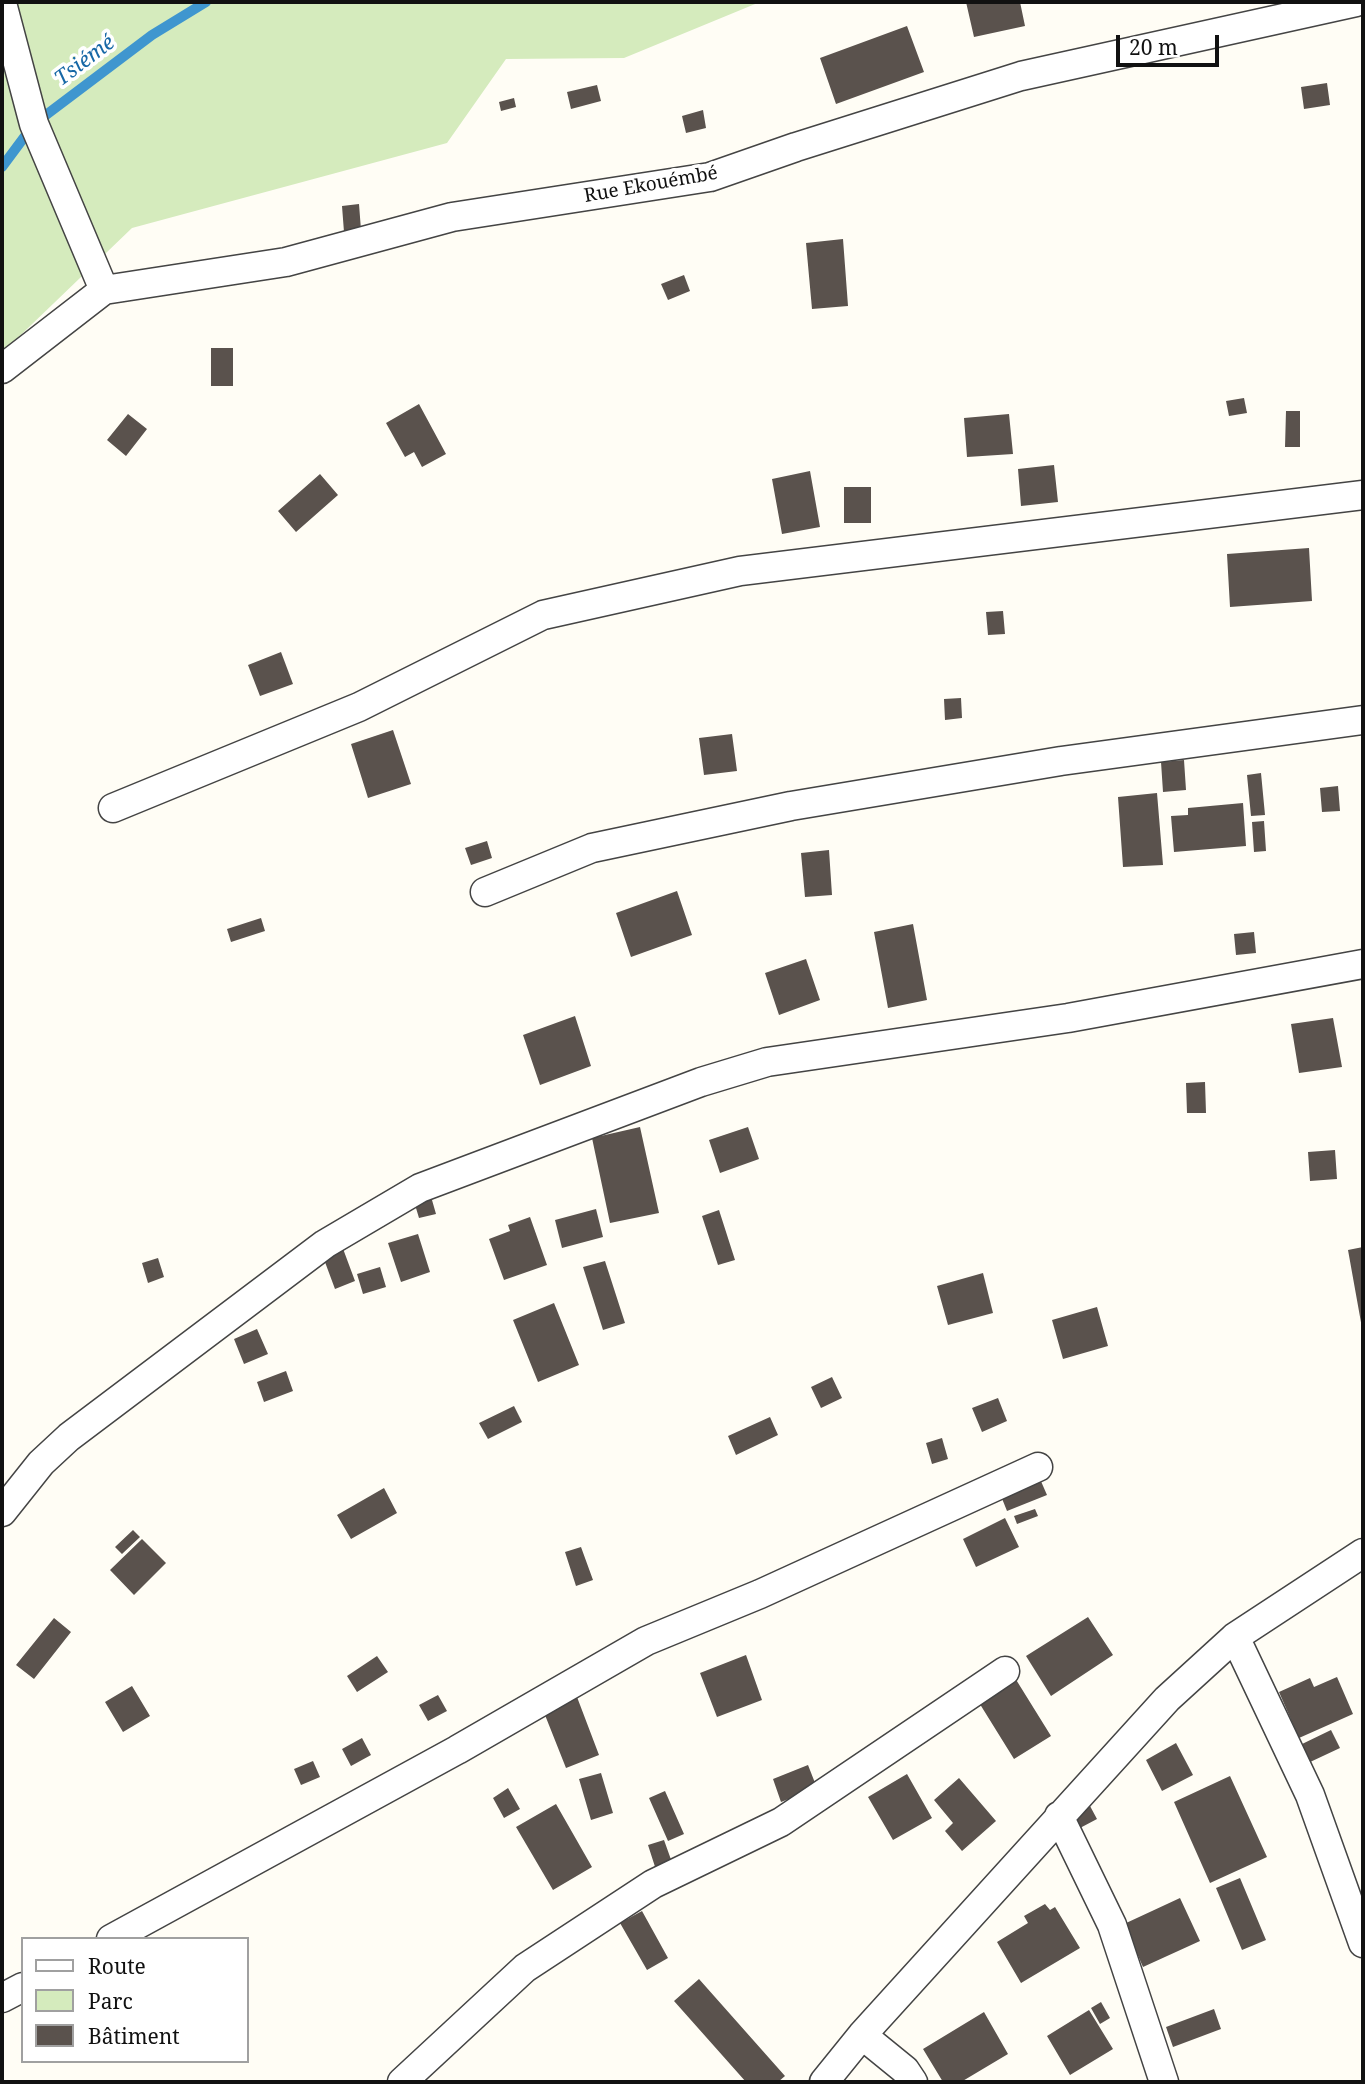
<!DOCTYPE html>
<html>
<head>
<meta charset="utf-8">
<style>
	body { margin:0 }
	#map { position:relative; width:1365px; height:2084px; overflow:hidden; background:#fffdf5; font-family:"Noto Serif",serif }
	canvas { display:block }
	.frame { position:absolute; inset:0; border:4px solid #111; pointer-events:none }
	.legend { position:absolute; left:21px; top:1937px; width:228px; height:126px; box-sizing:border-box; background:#fff; border:2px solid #a0a0a0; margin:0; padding:9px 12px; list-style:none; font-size:21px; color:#111 }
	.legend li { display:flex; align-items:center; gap:14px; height:35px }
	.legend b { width:35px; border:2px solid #a0a0a0 }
	.scale { position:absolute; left:1116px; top:35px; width:103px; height:32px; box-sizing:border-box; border:4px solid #111; border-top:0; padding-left:9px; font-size:21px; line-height:24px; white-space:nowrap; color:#111; -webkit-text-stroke:5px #fff; paint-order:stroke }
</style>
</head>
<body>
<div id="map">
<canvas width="1365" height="2084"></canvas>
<div class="frame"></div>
<ul class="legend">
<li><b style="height:9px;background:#fff"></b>Route</li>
<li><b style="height:19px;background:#d5ebbd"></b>Parc</li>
<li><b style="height:19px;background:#5a524d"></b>Bâtiment</li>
</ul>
<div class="scale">20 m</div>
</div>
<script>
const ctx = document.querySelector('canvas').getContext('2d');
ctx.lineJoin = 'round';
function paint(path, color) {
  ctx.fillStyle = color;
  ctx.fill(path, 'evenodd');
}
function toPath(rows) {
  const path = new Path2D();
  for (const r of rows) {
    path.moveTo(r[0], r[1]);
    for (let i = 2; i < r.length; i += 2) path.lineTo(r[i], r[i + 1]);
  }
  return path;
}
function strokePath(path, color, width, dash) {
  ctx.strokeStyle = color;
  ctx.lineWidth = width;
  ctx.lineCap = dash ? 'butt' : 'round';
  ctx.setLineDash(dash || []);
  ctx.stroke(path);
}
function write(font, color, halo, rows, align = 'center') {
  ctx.font = font + ' "Noto Serif",serif';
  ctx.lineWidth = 7;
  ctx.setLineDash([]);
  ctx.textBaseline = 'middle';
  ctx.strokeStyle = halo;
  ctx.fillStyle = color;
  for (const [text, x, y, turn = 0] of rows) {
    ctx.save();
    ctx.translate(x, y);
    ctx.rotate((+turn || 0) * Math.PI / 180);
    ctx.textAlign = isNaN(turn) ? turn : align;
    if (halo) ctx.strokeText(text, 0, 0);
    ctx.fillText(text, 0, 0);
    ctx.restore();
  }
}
paint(toPath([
	[2,2,760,2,624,58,506,59,447,143,132,228,2,353]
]), '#d5ebbd');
strokePath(toPath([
	[2,167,34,124,152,35,206,2]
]), '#3f96cf', 10);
paint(toPath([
	[966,2,1020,2,1025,26,974,37],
	[907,26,924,72,836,104,820,58],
	[1327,83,1330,105,1304,109,1301,87],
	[597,85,601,101,571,109,567,92],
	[514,98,516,107,501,111,499,102],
	[703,110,706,128,686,133,682,116],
	[359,204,361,230,344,232,342,206],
	[843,239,848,306,812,309,806,243],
	[684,275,690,291,668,300,661,284],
	[211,348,233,348,233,386,211,386],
	[1244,398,1247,413,1229,416,1226,401],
	[419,404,446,454,422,467,414,452,405,457,386,423],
	[1286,411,1300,411,1300,447,1285,447],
	[128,414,147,429,126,456,107,440],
	[1009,414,1013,454,967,457,964,418],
	[1054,465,1058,502,1021,506,1018,469],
	[810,471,820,527,782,534,772,479],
	[320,474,338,495,296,532,278,511],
	[844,487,871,487,871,523,844,523],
	[1309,548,1312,601,1230,607,1227,554],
	[1003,611,1005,634,988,635,986,612],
	[281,652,293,684,260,696,248,665],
	[961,698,962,718,945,720,944,699],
	[393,730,411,784,368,798,351,744],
	[732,734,737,771,704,775,699,738],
	[1184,760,1186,790,1163,792,1161,762],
	[1261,773,1265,815,1251,816,1247,775],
	[1338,786,1340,811,1322,812,1320,788],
	[1157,793,1163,865,1123,867,1118,797],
	[1243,803,1246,846,1174,852,1171,816,1188,815,1188,808],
	[1264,821,1266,851,1254,852,1252,822],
	[487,841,492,858,471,865,465,848],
	[829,850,832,895,805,897,801,853],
	[677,891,692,935,631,957,616,913],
	[261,918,265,931,231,942,227,929],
	[913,924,927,1000,888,1008,874,932],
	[1254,932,1256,953,1236,955,1234,934],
	[806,959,820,1000,779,1015,765,973],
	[575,1016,591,1066,540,1085,523,1035],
	[1333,1018,1342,1067,1299,1073,1291,1024],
	[1205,1082,1206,1113,1187,1113,1186,1083],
	[640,1127,659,1213,610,1223,592,1138],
	[748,1127,759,1159,720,1173,709,1140],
	[1335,1150,1337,1179,1310,1181,1308,1152],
	[430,1193,436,1214,419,1218,413,1198],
	[596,1209,603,1237,562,1248,555,1220],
	[719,1210,735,1260,718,1265,702,1216],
	[530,1217,547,1265,504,1280,489,1239,510,1231,508,1225],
	[418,1234,430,1272,401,1282,388,1243],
	[342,1246,355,1281,335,1289,322,1254],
	[1363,1247,1363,1327,1362,1328,1348,1250],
	[158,1258,164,1277,148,1283,142,1263],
	[605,1261,625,1323,603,1330,583,1267],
	[380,1267,386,1287,363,1294,357,1274],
	[983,1273,993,1313,948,1325,937,1286],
	[554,1303,579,1365,538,1382,513,1320],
	[1097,1307,1108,1346,1063,1359,1052,1320],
	[257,1329,268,1354,244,1364,234,1339],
	[286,1371,293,1391,264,1402,257,1382],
	[832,1377,842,1398,821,1408,811,1387],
	[998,1398,1007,1421,982,1432,972,1408],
	[514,1406,522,1422,488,1439,479,1423],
	[770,1417,778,1435,736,1455,728,1436],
	[942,1438,948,1459,932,1464,926,1443],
	[1040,1479,1047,1495,1007,1511,1001,1496],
	[384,1488,397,1513,351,1539,337,1515],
	[1035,1509,1038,1516,1017,1524,1014,1516],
	[1005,1518,1019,1547,976,1567,963,1539],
	[133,1530,140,1537,122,1554,115,1547],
	[142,1539,166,1563,134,1595,110,1570],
	[581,1547,593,1580,576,1586,565,1552],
	[1088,1617,1113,1655,1051,1696,1026,1656],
	[54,1618,71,1632,34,1679,16,1665],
	[746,1655,762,1700,717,1717,700,1673],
	[377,1656,388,1672,357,1692,347,1676],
	[1337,1677,1353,1714,1299,1738,1279,1692,1310,1678,1314,1687],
	[1015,1678,1051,1736,1014,1759,978,1701],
	[132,1686,150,1716,123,1732,105,1702],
	[438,1695,447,1711,428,1721,419,1705],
	[577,1697,599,1755,566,1768,543,1710],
	[1331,1730,1340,1748,1308,1763,1300,1745],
	[362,1738,371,1755,351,1766,342,1749],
	[1176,1743,1193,1775,1162,1791,1146,1760],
	[313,1761,320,1777,301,1785,294,1769],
	[808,1765,817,1788,781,1802,773,1779],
	[601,1773,613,1813,591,1820,579,1779],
	[907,1774,932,1818,893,1840,868,1797],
	[1230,1776,1267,1857,1210,1883,1174,1802],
	[959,1778,996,1821,962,1851,945,1831,953,1823,934,1800],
	[508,1788,520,1809,504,1818,493,1798],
	[665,1791,684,1834,668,1841,649,1798],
	[556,1804,592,1867,553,1890,516,1827],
	[1090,1806,1097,1819,1080,1828,1073,1815],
	[664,1840,674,1868,657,1873,648,1845],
	[1240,1878,1266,1940,1242,1950,1216,1888],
	[1180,1898,1200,1941,1143,1967,1124,1924],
	[1045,1904,1050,1910,1055,1907,1080,1948,1021,1983,997,1942,1028,1923,1024,1916],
	[642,1911,668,1958,647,1970,620,1923],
	[699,1979,785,2076,778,2082,746,2082,674,2001],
	[1101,2002,1110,2018,1100,2024,1091,2008],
	[1214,2009,1221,2029,1173,2047,1166,2027],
	[1089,2010,1113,2049,1070,2075,1047,2036],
	[984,2012,1008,2054,961,2082,943,2082,923,2049]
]), '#5a524d');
const street = toPath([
	[2,3,34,124,104,290],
	[2,369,104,290,286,262,452,217,710,177,796,147,1021,76,1356,2],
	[113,808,359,707,543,615,740,571,1363,495],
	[485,892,592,848,791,806,1061,761,1363,720],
	[2,1512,41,1463,69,1437,325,1244,420,1188,701,1082,767,1062,1068,1018,1363,964],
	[1235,1637,1310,1795,1363,1943],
	[1059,1816,1112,1925,1164,2082],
	[111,1939,457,1750,646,1641,760,1594,1038,1467],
	[2,1998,23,1987],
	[862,2035,905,2070,913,2082],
	[402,2082,525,1968,653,1884,781,1822,1005,1671],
	[824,2082,862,2035,1167,1699,1235,1637,1363,1553]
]);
strokePath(street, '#444', 31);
strokePath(street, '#fff', 28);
write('19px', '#111', '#fff', [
	["Rue Ekouémbé",651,185,-10]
]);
write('italic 21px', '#1768a6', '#fff', [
	["Tsiémé",85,61,-37]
]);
</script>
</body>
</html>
